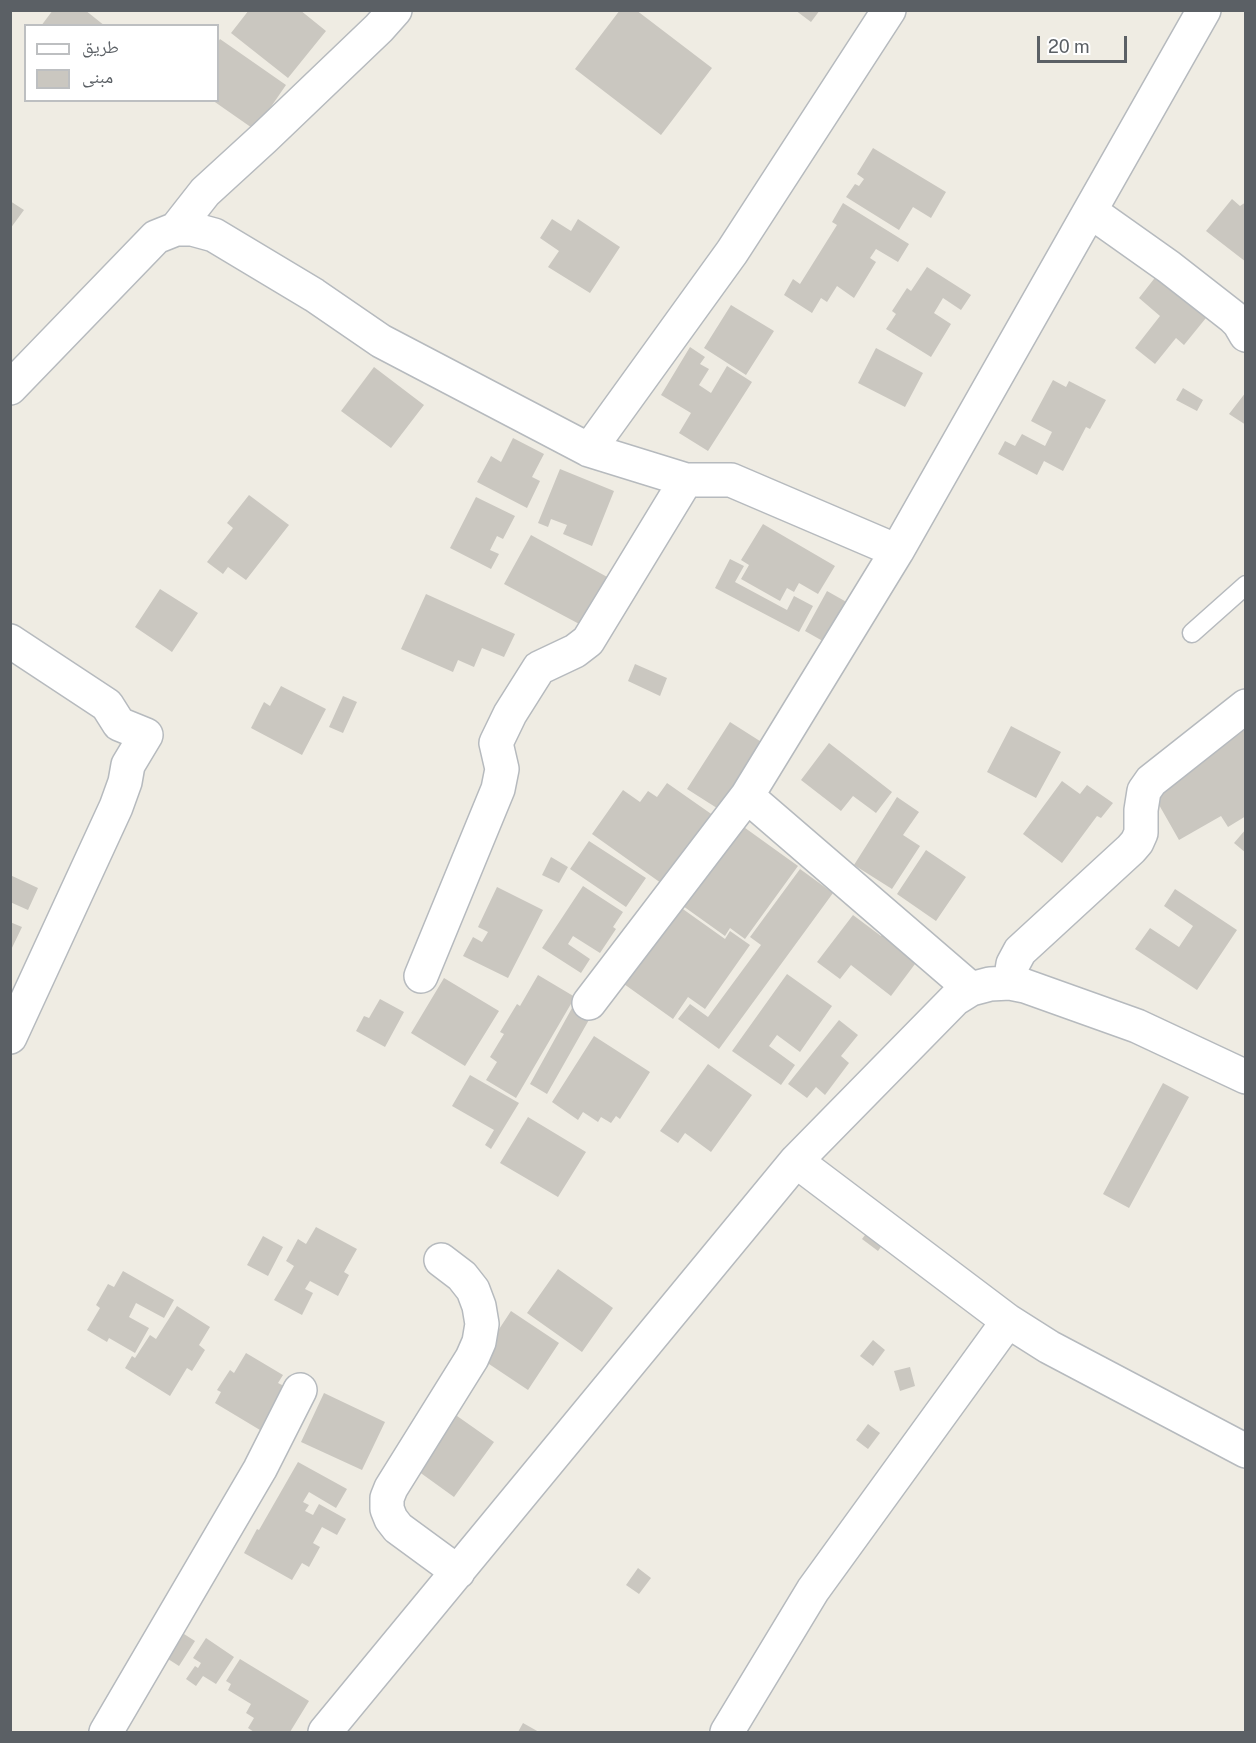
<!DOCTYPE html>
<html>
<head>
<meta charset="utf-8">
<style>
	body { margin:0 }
	#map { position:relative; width:1256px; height:1743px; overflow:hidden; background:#efece3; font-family:"Public Sans","Noto Naskh Arabic",sans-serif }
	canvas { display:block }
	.frame { position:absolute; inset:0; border:12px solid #5b6065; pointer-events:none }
	.legend { position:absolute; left:24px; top:24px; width:195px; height:78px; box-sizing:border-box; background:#fff; border:2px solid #bdbfc1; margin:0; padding:8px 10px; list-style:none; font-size:18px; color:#5b6065 }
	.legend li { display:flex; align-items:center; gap:12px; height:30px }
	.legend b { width:30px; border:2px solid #bdbfc1 }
	.scale { position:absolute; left:1037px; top:36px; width:90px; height:27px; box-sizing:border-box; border:3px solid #5b6065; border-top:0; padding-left:8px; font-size:18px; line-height:21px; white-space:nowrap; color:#5b6065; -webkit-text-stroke:4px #fff; paint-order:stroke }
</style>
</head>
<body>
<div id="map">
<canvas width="1256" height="1743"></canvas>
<div class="frame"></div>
<ul class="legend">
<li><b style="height:8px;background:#fff"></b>طريق</li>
<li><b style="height:16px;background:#cac7c0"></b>مبنى</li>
</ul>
<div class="scale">20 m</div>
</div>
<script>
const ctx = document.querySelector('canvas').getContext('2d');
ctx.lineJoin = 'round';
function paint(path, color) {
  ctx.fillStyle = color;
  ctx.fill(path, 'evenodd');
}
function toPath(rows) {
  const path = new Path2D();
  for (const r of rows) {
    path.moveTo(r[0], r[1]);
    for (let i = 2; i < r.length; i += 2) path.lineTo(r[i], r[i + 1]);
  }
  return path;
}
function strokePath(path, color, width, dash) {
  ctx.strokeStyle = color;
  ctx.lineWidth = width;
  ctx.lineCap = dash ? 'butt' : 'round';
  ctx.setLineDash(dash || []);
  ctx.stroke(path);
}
paint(toPath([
	[53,10,85,10,105,26,41,26],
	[249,10,300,10,326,31,288,78,231,33],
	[620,10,636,10,712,68,661,135,575,69],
	[795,10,820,10,811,22],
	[220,39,286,85,255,130,212,100,218,100,218,42],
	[873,148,946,192,931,218,913,207,899,230,846,197,855,184,859,186,864,179,857,174],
	[1232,199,1240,206,1246,202,1246,262,1206,231],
	[10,201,24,210,10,229],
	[843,203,909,244,898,262,876,249,870,258,876,262,854,298,837,286,827,302,821,298,812,313,784,295,793,279,800,284,837,225,832,222],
	[552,219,571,231,578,219,620,247,590,293,548,267,559,251,540,238],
	[1172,256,1223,297,1184,345,1176,338,1155,364,1135,348,1160,316,1139,298],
	[927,267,971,295,961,310,943,298,934,313,951,324,931,357,886,329,896,314,892,311,907,288,911,291],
	[731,305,774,331,746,375,704,348],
	[690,347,705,357,700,364,709,369,699,385,711,393,727,366,752,382,708,451,679,433,691,413,661,395],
	[876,348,923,373,905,407,858,383],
	[374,367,424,405,391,448,341,411],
	[1053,380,1066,387,1069,381,1106,400,1090,429,1086,427,1063,471,1044,461,1037,475,998,454,1005,441,1015,446,1022,434,1045,446,1052,432,1031,421],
	[1183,388,1203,400,1197,411,1176,400],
	[1246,392,1246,425,1229,414],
	[513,438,544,454,532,477,540,481,527,508,477,482,491,456,501,462],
	[560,469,614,491,592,546,563,534,567,525,551,519,548,527,538,523],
	[249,495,289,525,246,580,228,567,223,574,207,562,233,528,227,523],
	[476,497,515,516,503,539,497,536,490,550,499,554,491,569,450,548],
	[763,524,835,566,818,594,799,583,794,592,787,588,780,601,741,579,749,565,741,560],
	[531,535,609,578,583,626,504,584],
	[730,559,744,566,735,582,787,610,794,596,813,606,799,632,715,588],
	[160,589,198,613,172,652,135,627],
	[827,591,850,604,828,644,805,631],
	[426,594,515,634,504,657,482,648,474,667,458,660,453,672,401,649],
	[635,664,667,678,660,696,628,681],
	[281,686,326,709,302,755,251,728,264,702,270,706],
	[343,696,357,702,343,733,329,727],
	[730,722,763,743,720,810,687,789],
	[1011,726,1061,752,1036,798,987,772],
	[1246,729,1246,816,1228,827,1221,816,1179,840,1150,789,1202,754],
	[829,743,892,792,876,813,853,796,841,811,801,780],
	[1062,781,1080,794,1087,785,1113,803,1101,818,1097,816,1062,863,1023,834],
	[667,783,717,818,668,888,592,834,623,790,640,802,648,791,657,797],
	[897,797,919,812,903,835,920,846,892,889,854,865],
	[741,825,798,866,745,939,730,928,725,936,683,906],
	[1246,829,1246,853,1234,843],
	[589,841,646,878,626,907,570,869],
	[926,850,966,877,936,921,897,894],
	[551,857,568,867,559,883,542,875],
	[800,869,833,893,719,1049,678,1019,690,1004,708,1017,761,945,750,937],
	[10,875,38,888,28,910,10,902],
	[583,886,623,912,613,927,616,929,600,953,573,936,568,944,590,959,581,973,542,948],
	[497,887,543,910,508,978,463,956,473,937,482,942,488,932,478,927],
	[1175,889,1237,930,1197,990,1135,949,1150,928,1179,947,1193,926,1164,906],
	[680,907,725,939,730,931,750,945,705,1009,688,997,673,1019,624,984],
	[853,915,881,936,888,927,918,960,891,996,851,965,840,979,817,962],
	[10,922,22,927,10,952],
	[787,974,832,1006,800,1052,777,1035,769,1046,795,1065,781,1085,732,1051],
	[538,975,575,997,516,1098,486,1080,497,1062,490,1057,504,1034,500,1032,517,1004,520,1006],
	[444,978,499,1011,465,1066,411,1033],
	[380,999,404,1012,385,1047,356,1031,364,1016,369,1018],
	[572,1008,590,1018,547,1094,530,1084],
	[839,1020,858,1035,841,1056,849,1063,825,1095,816,1087,807,1098,788,1084],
	[594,1036,650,1072,620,1119,616,1116,611,1123,601,1117,598,1122,583,1112,578,1120,552,1102],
	[708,1064,752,1095,711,1152,685,1133,678,1143,660,1131],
	[470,1075,519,1103,491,1149,485,1145,494,1130,452,1106],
	[1163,1083,1189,1097,1129,1208,1103,1194],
	[528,1117,586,1152,558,1197,500,1163],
	[316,1227,357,1249,344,1272,349,1275,338,1296,310,1281,305,1289,313,1293,302,1315,274,1300,294,1266,286,1261,298,1239,306,1244],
	[871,1227,887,1238,878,1251,862,1239],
	[263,1236,283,1247,268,1276,247,1265],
	[558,1269,613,1308,582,1352,527,1313],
	[123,1271,174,1300,164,1318,136,1303,129,1317,149,1328,135,1353,109,1338,107,1342,87,1330,100,1308,96,1305,108,1284,114,1287],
	[177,1306,210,1327,199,1345,205,1350,192,1371,187,1368,170,1396,125,1368,132,1356,135,1358,150,1335,156,1339],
	[511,1311,559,1343,528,1390,480,1358],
	[873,1340,885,1350,873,1366,860,1356],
	[246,1353,283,1375,278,1383,286,1387,270,1436,215,1403,221,1392,217,1390,230,1370,234,1373],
	[910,1367,915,1386,900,1391,894,1371],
	[324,1393,385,1422,362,1470,301,1442],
	[450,1411,494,1442,454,1497,411,1466],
	[868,1424,880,1433,868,1449,856,1440],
	[298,1462,347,1489,336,1508,309,1492,303,1502,309,1505,305,1511,313,1515,319,1504,346,1519,337,1535,322,1527,313,1543,320,1547,309,1567,302,1563,292,1580,244,1553,257,1529,259,1530],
	[638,1568,651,1578,639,1594,626,1585],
	[184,1634,195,1641,179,1666,168,1659],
	[206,1638,234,1657,216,1684,203,1676,196,1686,186,1679,195,1666,198,1668,201,1663,193,1658],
	[240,1659,309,1701,290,1732,254,1732,248,1728,254,1718,246,1713,251,1704,228,1690,231,1684,226,1681],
	[523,1723,539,1732,518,1732]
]), '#cac7c0');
const lane = toPath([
	[1192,633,1246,585]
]);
const street = toPath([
	[1090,211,1169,267,1233,317,1239,323,1246,335],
	[176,229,205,192,264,138,379,28,395,10],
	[10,388,156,237,176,229,192,229,214,235,314,295,381,341,589,450,686,480,731,480,897,551],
	[589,450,732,252,889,10],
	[10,641,107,705,119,724,146,735,128,765,125,782,116,807,10,1037],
	[421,976,498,789,502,769,496,743,510,714,539,668,575,651,588,641,686,480],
	[1010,983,1013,964,1020,951,1131,849,1137,842,1141,833,1141,810,1144,791,1151,781,1246,706],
	[971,989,747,796,897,551,1204,10],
	[589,1003,747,796],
	[796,1161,1008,1321,1049,1347,1246,1451],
	[441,1260,462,1276,473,1290,479,1306,482,1324,479,1342,472,1358,391,1488,387,1498,387,1509,391,1519,398,1528,458,1572],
	[106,1732,260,1469,300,1390],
	[325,1732,796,1161,955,999,971,989,990,984,1010,983,1025,986,1137,1026,1246,1077],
	[727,1732,813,1590,1008,1321]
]);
strokePath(lane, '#b6babe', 21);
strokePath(street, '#b6babe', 36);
strokePath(lane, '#fff', 18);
strokePath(street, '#fff', 33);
</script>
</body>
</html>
